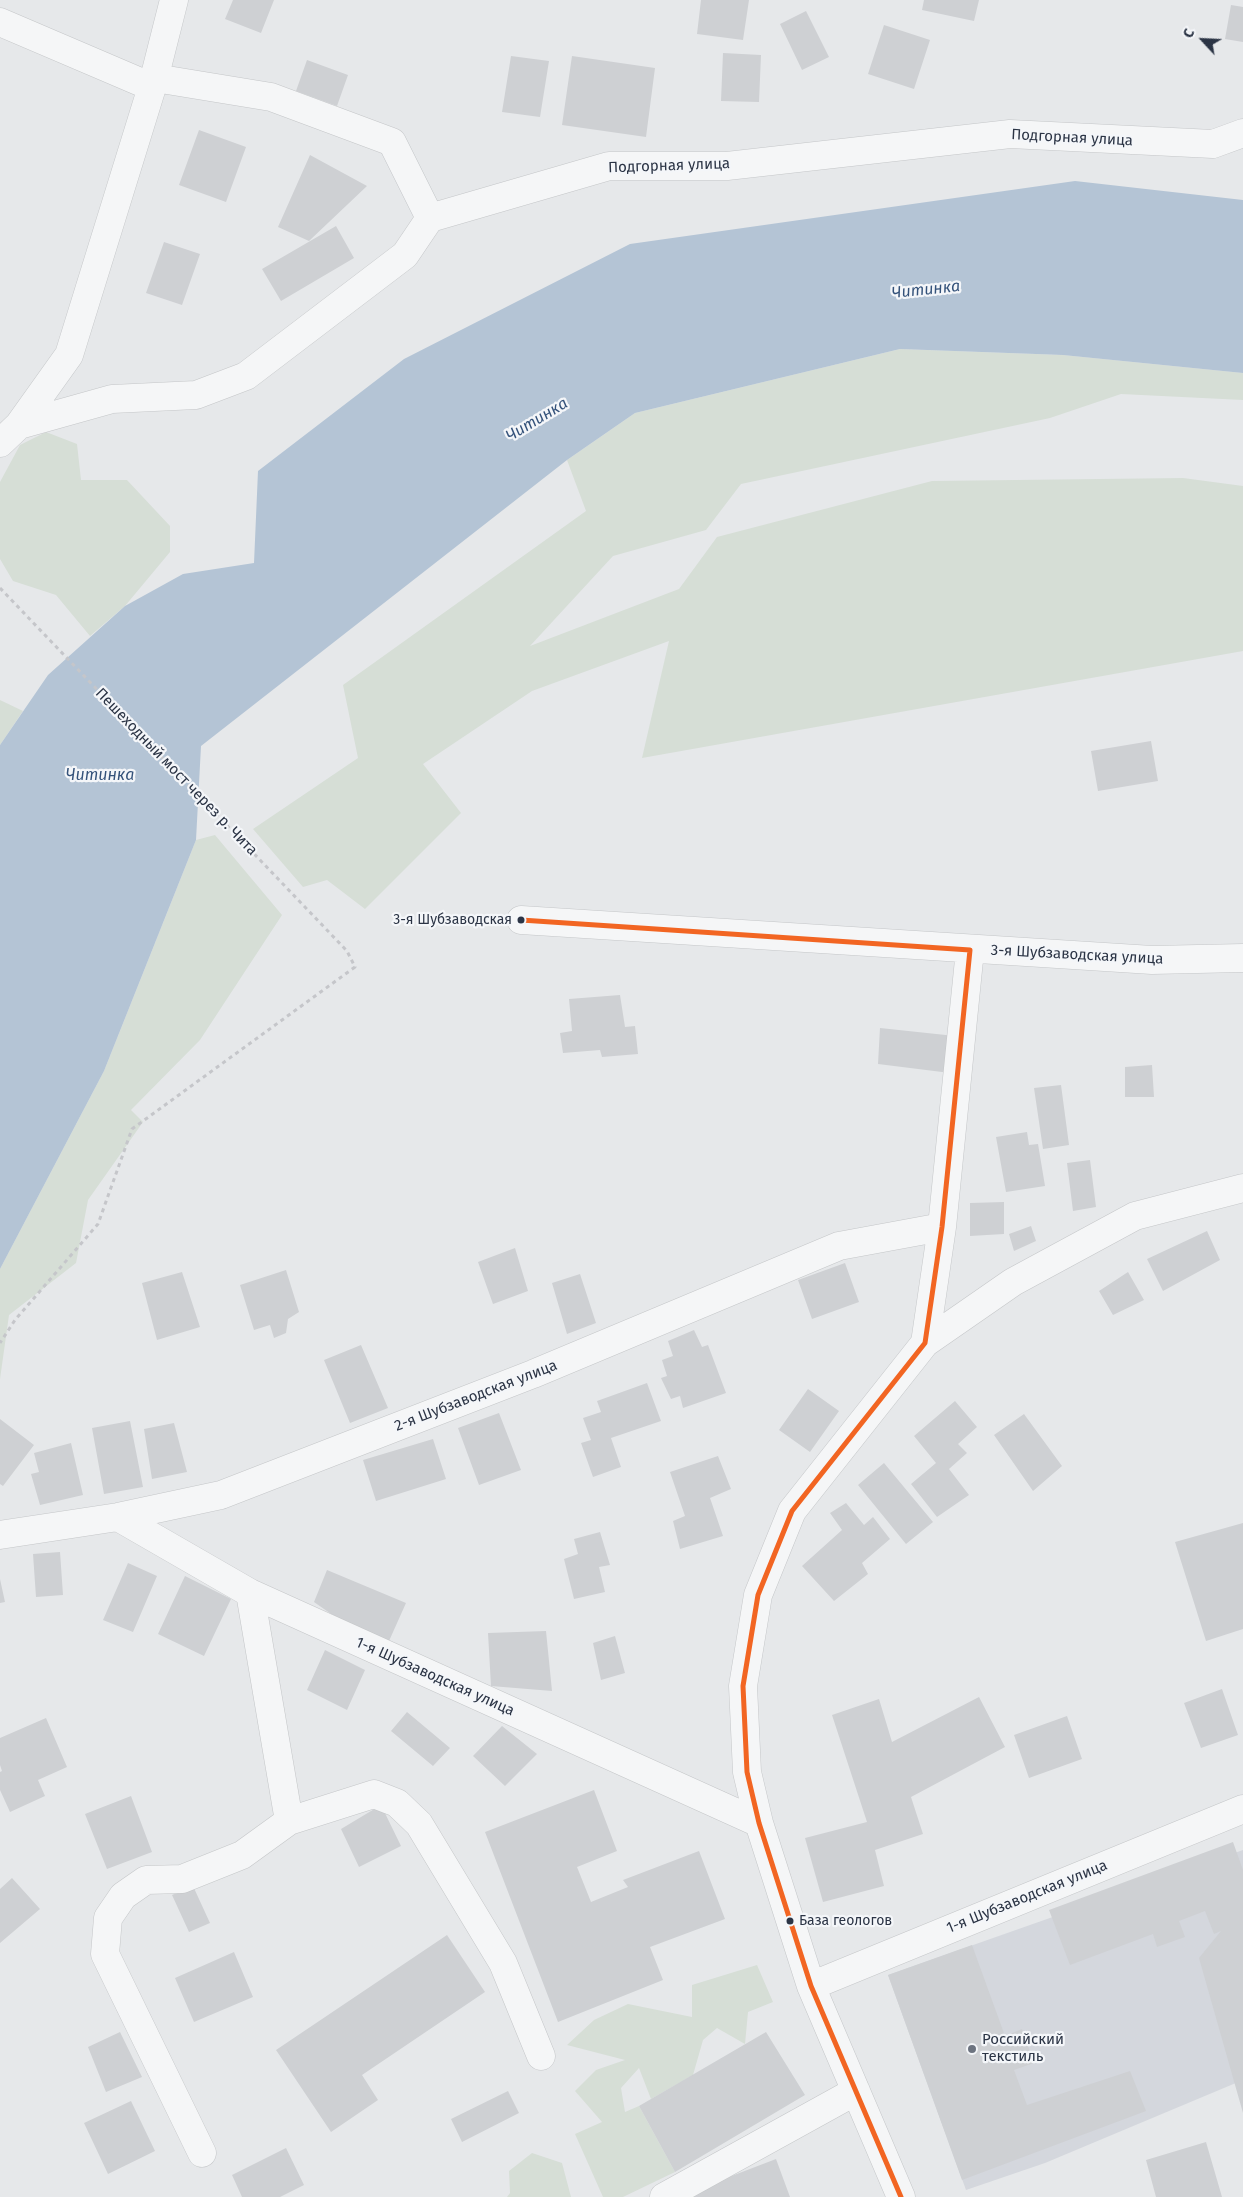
<!DOCTYPE html>
<html>
<head>
<meta charset="utf-8">
<style>
	body { margin:0 }
	#map { position:relative; width:1243px; height:2197px; overflow:hidden; background:#e6e8ea; font-family:"Fira Sans",sans-serif }
	canvas { display:block }
	.north { position:absolute; left:1178px; top:15px; width:50px; height:50px; -webkit-text-stroke:4px #f4f6f9; paint-order:stroke; rotate:295deg; font-size:14px; font-weight:700; line-height:20px; text-align:center; color:#2b3445 }
	.north::after { content:''; display:block; margin:auto; width:18px; height:22px; background:#2b3445; clip-path:polygon(50% 0,100% 100%,50% 72%,0 100%) }
</style>
</head>
<body>
<div id="map">
<canvas width="1243" height="2197"></canvas>
<div class="north">С</div>
</div>
<script>
const ctx = document.querySelector('canvas').getContext('2d');
ctx.lineJoin = 'round';
function paint(path, color) {
  ctx.fillStyle = color;
  ctx.fill(path, 'evenodd');
}
function toPath(rows) {
  const path = new Path2D();
  for (const r of rows) {
    path.moveTo(r[0], r[1]);
    for (let i = 2; i < r.length; i += 2) path.lineTo(r[i], r[i + 1]);
  }
  return path;
}
function strokePath(path, color, width, dash) {
  ctx.strokeStyle = color;
  ctx.lineWidth = width;
  ctx.lineCap = dash ? 'butt' : 'round';
  ctx.setLineDash(dash || []);
  ctx.stroke(path);
}
function write(font, color, halo, rows, align = 'center') {
  ctx.font = font + ' "Fira Sans",sans-serif';
  ctx.lineWidth = 4.5;
  ctx.setLineDash([]);
  ctx.textBaseline = 'middle';
  ctx.strokeStyle = halo;
  ctx.fillStyle = color;
  for (const [text, x, y, turn = 0] of rows) {
    ctx.save();
    ctx.translate(x, y);
    ctx.rotate((+turn || 0) * Math.PI / 180);
    ctx.textAlign = isNaN(turn) ? turn : align;
    if (halo) ctx.strokeText(text, 0, 0);
    ctx.fillText(text, 0, 0);
    ctx.restore();
  }
}
paint(toPath([
	[1243,1850,1243,2080,1045,2163,966,2190,888,1975]
]), '#d4d7dd');
paint(toPath([
	[900,349,1063,355,1243,373,1243,400,1121,394,1050,418,741,484,706,530,613,556,530,646,679,589,717,537,932,481,1183,478,1243,486,1243,651,642,758,669,641,532,691,423,764,461,813,365,909,327,880,303,887,253,829,358,758,343,685,586,511,567,460,635,413],
	[46,432,77,444,81,480,127,480,170,526,170,552,125,606,90,636,56,595,13,581,0,559,0,482,20,445],
	[0,700,23,711,0,745],
	[215,835,282,915,200,1040,131,1110,143,1122,88,1200,76,1263,9,1315,0,1379,0,1269,104,1071,196,840],
	[757,1965,773,2002,748,2012,745,2044,717,2028,703,2040,693,2075,651,2099,639,2068,621,2088,625,2112,639,2106,675,2172,623,2197,603,2197,575,2134,602,2122,575,2091,596,2070,625,2060,567,2045,594,2020,628,2004,692,2017,692,1985],
	[532,2153,562,2163,571,2197,507,2197,510,2193,509,2171]
]), '#d6ded6');
paint(toPath([
	[1075,181,1243,200,1243,373,1063,355,900,349,635,413,567,460,201,746,196,840,104,1071,0,1269,0,745,48,675,125,606,183,574,254,563,258,471,404,359,630,244]
]), '#b4c4d5');
paint(toPath([
	[233,0,274,0,261,33,225,19],
	[701,0,749,0,743,40,697,34],
	[924,0,979,0,974,21,922,10],
	[1231,5,1243,7,1243,42,1225,39],
	[806,11,829,57,802,70,780,24],
	[884,25,930,40,914,89,868,74],
	[723,53,761,55,759,102,721,101],
	[511,56,549,61,540,117,502,112],
	[572,56,655,68,646,137,562,125],
	[307,60,348,75,337,106,296,91],
	[199,130,246,147,226,202,179,185],
	[310,155,367,186,309,241,278,227],
	[336,226,354,258,281,301,262,269],
	[164,242,200,254,182,305,146,293],
	[1151,741,1158,781,1098,791,1091,751],
	[620,995,625,1027,635,1026,638,1054,602,1057,600,1050,563,1053,560,1033,572,1031,569,999],
	[880,1028,955,1036,950,1073,878,1064],
	[1152,1065,1154,1097,1125,1097,1125,1067],
	[1061,1085,1069,1145,1043,1149,1034,1088],
	[1027,1132,1029,1145,1038,1144,1045,1186,1006,1192,996,1137],
	[1090,1160,1096,1207,1073,1211,1067,1163],
	[1004,1202,1004,1234,970,1236,970,1203],
	[1031,1226,1036,1241,1014,1251,1009,1234],
	[1207,1231,1220,1260,1163,1291,1147,1259],
	[515,1248,528,1291,493,1304,478,1262],
	[845,1263,859,1302,812,1319,798,1280],
	[286,1270,299,1312,288,1319,286,1333,274,1338,270,1325,254,1330,240,1285],
	[182,1272,200,1327,157,1340,142,1283],
	[1128,1272,1144,1300,1113,1315,1099,1291],
	[580,1274,596,1323,567,1334,552,1283],
	[694,1330,702,1347,708,1345,726,1393,683,1408,680,1396,671,1399,661,1378,667,1376,662,1360,673,1356,668,1341],
	[361,1345,388,1408,350,1423,324,1360],
	[647,1383,661,1421,611,1438,621,1467,593,1477,581,1443,591,1440,583,1418,601,1412,597,1401],
	[808,1389,839,1411,810,1452,779,1430],
	[955,1401,977,1427,958,1444,967,1453,949,1469,969,1495,937,1517,911,1484,936,1463,914,1436],
	[499,1413,521,1470,479,1485,458,1428],
	[1024,1414,1062,1466,1033,1491,994,1435],
	[0,1419,34,1445,3,1486,0,1484],
	[130,1421,143,1487,104,1494,92,1428],
	[174,1423,187,1472,152,1479,144,1429],
	[433,1439,446,1479,376,1501,363,1460],
	[71,1443,83,1495,40,1505,31,1474,39,1472,34,1453],
	[718,1456,731,1489,710,1498,723,1536,680,1549,673,1521,685,1516,670,1472],
	[884,1463,933,1522,906,1544,858,1485],
	[846,1503,864,1525,873,1517,890,1539,862,1563,868,1574,834,1601,802,1566,842,1530,830,1513],
	[1243,1523,1243,1629,1206,1641,1175,1542],
	[600,1532,610,1565,599,1567,605,1592,574,1599,564,1559,578,1554,574,1539],
	[60,1552,63,1595,36,1597,33,1554],
	[128,1563,157,1576,133,1632,103,1620],
	[327,1570,406,1603,389,1641,334,1616,314,1602],
	[185,1576,231,1599,204,1656,158,1634],
	[0,1579,5,1602,0,1603],
	[546,1631,552,1691,491,1686,488,1633],
	[615,1636,625,1673,601,1680,593,1643],
	[325,1650,365,1670,347,1710,307,1690],
	[1222,1689,1238,1735,1201,1748,1184,1703],
	[979,1697,1005,1747,911,1797,923,1834,875,1850,884,1886,823,1902,805,1838,867,1822,832,1715,879,1699,892,1742],
	[407,1712,450,1748,433,1766,391,1731],
	[1067,1716,1082,1759,1029,1778,1014,1735],
	[46,1718,67,1767,38,1780,45,1796,10,1812,0,1790,0,1772,2,1771,0,1765,0,1738],
	[502,1726,537,1754,505,1786,473,1756],
	[594,1790,617,1851,577,1867,591,1902,628,1887,623,1880,699,1851,725,1919,650,1947,663,1980,558,2022,485,1832],
	[131,1796,152,1852,107,1869,85,1814],
	[381,1805,401,1846,359,1867,341,1829],
	[1233,1842,1243,1870,1243,2113,1199,1958,1221,1931,1214,1934,1205,1911,1179,1921,1185,1937,1157,1947,1153,1934,1070,1965,1049,1910],
	[12,1878,40,1909,0,1943,0,1889],
	[193,1886,210,1923,189,1932,172,1895],
	[447,1935,485,1992,362,2075,378,2100,331,2132,276,2050],
	[972,1945,1005,2036,1022,2029,1034,2063,1014,2070,1027,2105,1130,2071,1146,2111,962,2180,888,1975],
	[234,1952,253,1997,194,2022,175,1978],
	[120,2032,142,2077,106,2092,88,2047],
	[766,2032,805,2095,675,2172,639,2106],
	[508,2091,519,2113,462,2142,451,2119],
	[131,2101,155,2151,108,2174,84,2123],
	[1206,2142,1222,2197,1156,2197,1146,2160],
	[286,2148,304,2185,280,2197,242,2197,232,2175],
	[776,2159,790,2197,682,2197,682,2195]
]), '#ced0d3');
const minor = toPath([
	[0,22,152,87],
	[155,78,271,97,392,142,430,218,609,166,727,166,1010,134,1213,144,1243,133],
	[19,425,112,399,196,395,246,376,405,255,430,218],
	[0,443,19,425,69,355,152,87,174,0],
	[521,920,1152,960,1243,958],
	[925,1343,942,1227,970,950],
	[118,1517,250,1593,759,1823],
	[0,1535,118,1517,221,1495,533,1374,839,1246,942,1227],
	[289,1821,374,1794,397,1803,419,1824,503,1963,541,2056],
	[811,1986,1243,1809],
	[202,2153,105,1954,108,1918,123,1896,146,1880,182,1879,242,1855,289,1821,250,1593],
	[664,2197,856,2091],
	[901,2197,811,1986,759,1823,747,1772,743,1686,758,1595,792,1511,925,1343,1013,1282,1135,1216,1243,1188]
]);
strokePath(minor, '#c4c6c8', 29);
strokePath(toPath([
	[0,588,347,951,355,967,132,1129,98,1224,15,1320,0,1343]
]), '#c5c6ca', 3, [4, 4]);
strokePath(minor, '#f5f6f7', 28);
strokePath(toPath([
	[521,920,970,950],
	[901,2197,811,1986,759,1823,747,1772,743,1686,758,1595,792,1511,925,1343,942,1227,970,950]
]), '#f26522', 5);
for (const [x, y, r, color] of [
	[521,920,4.5,"#2b3445"],
	[790,1921,4.5,"#2b3445"],
	[972,2049,5,"#6c737f"]
]) {
  const dot = new Path2D();
  dot.arc(x, y, r, 0, 2 * Math.PI);
  ctx.fillStyle = color;
  ctx.fill(dot);
  strokePath(dot, '#f4f6f9', 2);
}
write('14px', '#2b3445', '#f4f6f9', [
	["3-я Шубзаводская",512,920],
	["База геологов",799,1921,"left"]
], 'right');
write('15px', '#2b3445', '#f4f6f9', [
	["Подгорная улица",1072,138,3],
	["Подгорная улица",669,166,-2],
	["Пешеходный мост через р. Чита",176,772,46],
	["3-я Шубзаводская улица",1077,955,3],
	["2-я Шубзаводская улица",476,1396,-21],
	["1-я Шубзаводская улица",435,1677,24],
	["1-я Шубзаводская улица",1027,1897,-22]
]);
write('15px', '#2b3445', '#f4f6f9', [
	["Российский",982,2040],
	["текстиль",982,2057]
], 'left');
write('italic 16px', '#34527a', '#f4f6f9', [
	["Читинка",926,290,-6],
	["Читинка",537,420,-31],
	["Читинка",100,776]
]);
</script>
</body>
</html>
